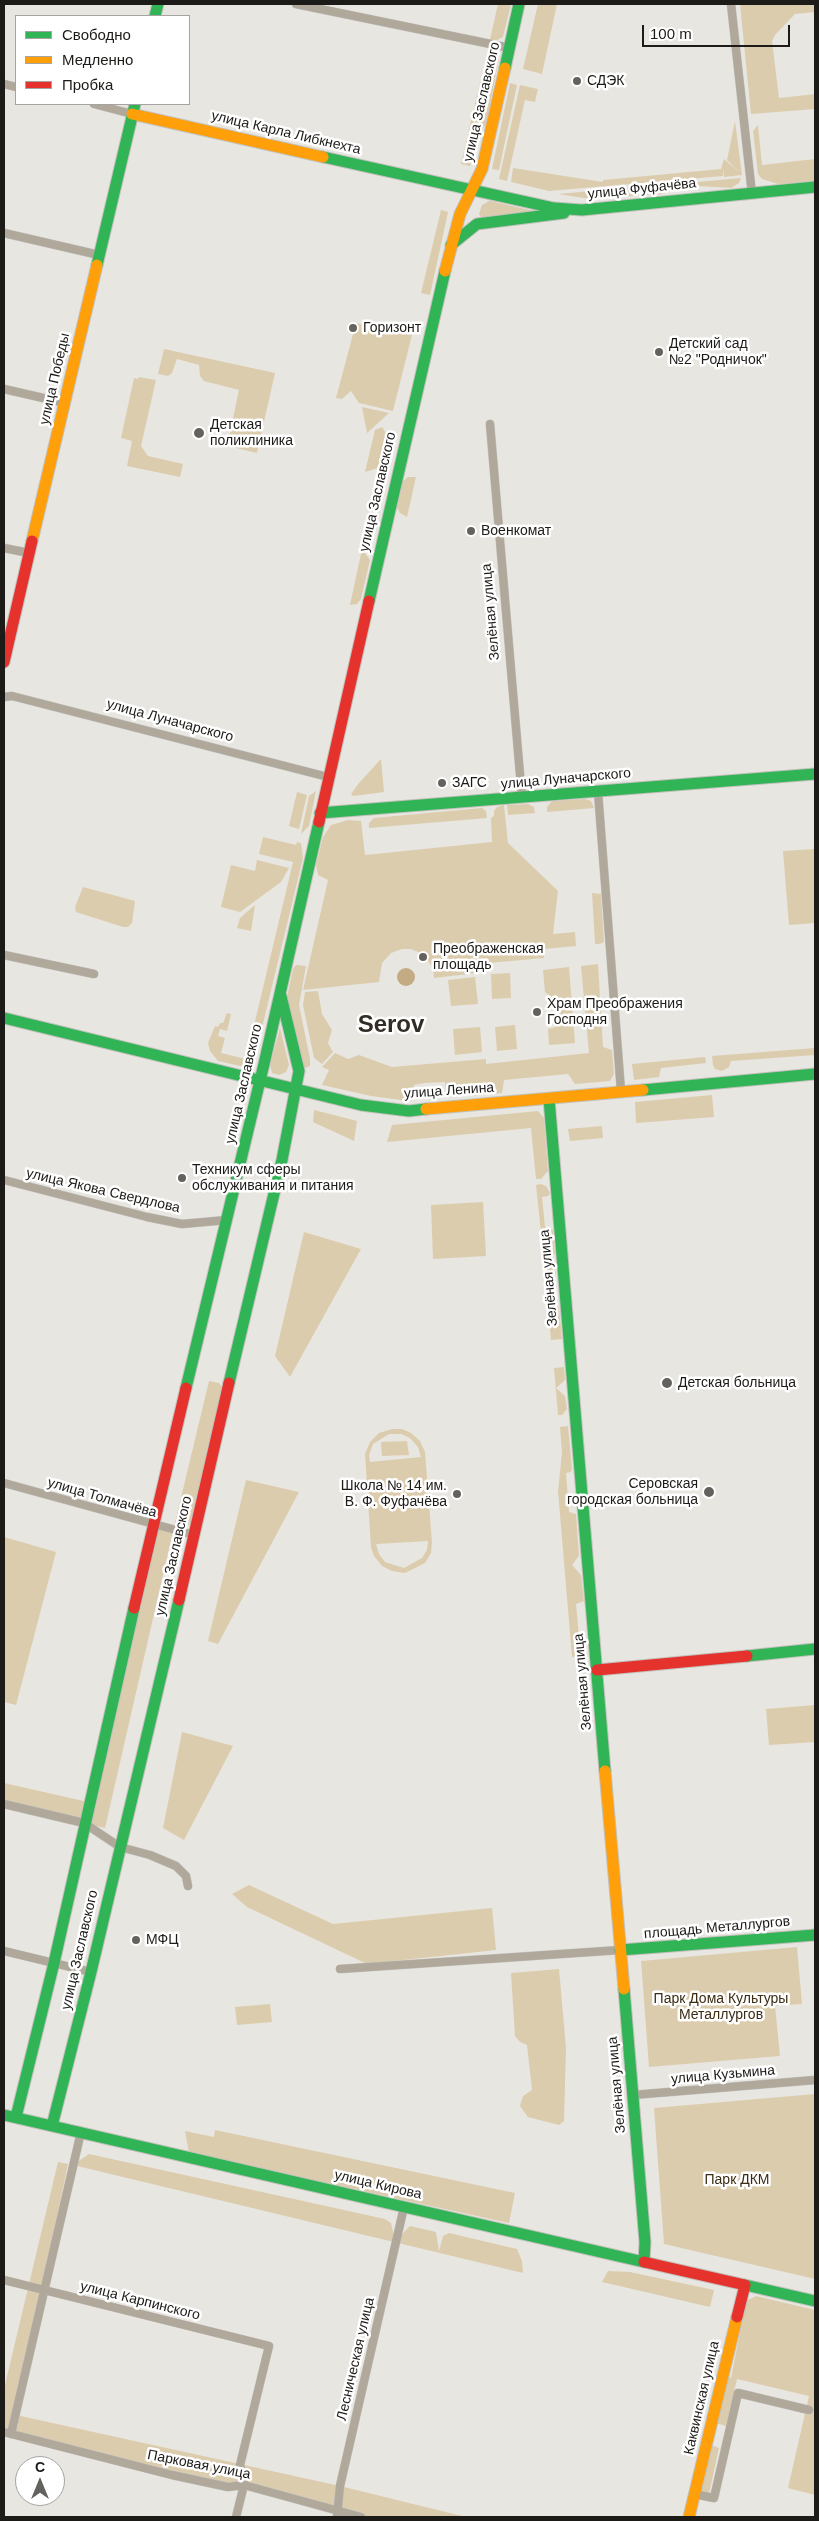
<!DOCTYPE html>
<html>
<head>
<meta charset="utf-8">
<style>
	body { margin:0 }
	#map { position:relative; width:819px; height:2521px; overflow:hidden; background:#e8e6e0; font-family:Helvetica,sans-serif }
	canvas { display:block }
	.frame { position:absolute; inset:0; border:5px solid #1d1b18; pointer-events:none }
	.legend { position:absolute; left:15px; top:15px; width:175px; height:90px; box-sizing:border-box; background:#fff; border:1px solid #a5a4a3; margin:0; padding:6px 9px; list-style:none; font-size:15px; color:#1d1b18 }
	.legend li { display:flex; align-items:center; gap:10px; height:25px }
	.legend b { width:25px; border:1px solid #a5a4a3 }
	.north { position:absolute; left:15px; top:2456px; width:50px; height:50px; box-sizing:border-box; background:#fff; border:1px solid #a5a4a3; border-radius:50%; rotate:0deg; font-size:14px; font-weight:700; line-height:20px; text-align:center; color:#1d1b18 }
	.north::after { content:''; display:block; margin:auto; width:18px; height:22px; background:#64625e; clip-path:polygon(50% 0,100% 100%,50% 72%,0 100%) }
	.scale { position:absolute; left:642px; top:25px; width:148px; height:22px; box-sizing:border-box; border:2px solid #1d1b18; border-top:0; padding-left:6px; font-size:15px; line-height:18px; white-space:nowrap; color:#1d1b18; -webkit-text-stroke:4px #fff; paint-order:stroke }
</style>
</head>
<body>
<div id="map">
<canvas width="819" height="2521"></canvas>
<div class="frame"></div>
<ul class="legend">
<li><b style="height:6px;background:#30b455"></b>Свободно</li>
<li><b style="height:6px;background:#ff9f0a"></b>Медленно</li>
<li><b style="height:6px;background:#e5322d"></b>Пробка</li>
</ul>
<div class="north">С</div>
<div class="scale">100 m</div>
</div>
<script>
const ctx = document.querySelector('canvas').getContext('2d');
ctx.lineJoin = 'round';
function paint(path, color) {
  ctx.fillStyle = color;
  ctx.fill(path, 'evenodd');
}
function toPath(rows) {
  const path = new Path2D();
  for (const r of rows) {
    if (r.length === 3) {
      path.moveTo(r[0] + r[2], r[1]);
      path.arc(r[0], r[1], r[2], 0, 2 * Math.PI);
      continue;
    }
    path.moveTo(r[0], r[1]);
    for (let i = 2; i < r.length; i += 2) path.lineTo(r[i], r[i + 1]);
  }
  return path;
}
function strokePath(path, color, width, dash) {
  ctx.strokeStyle = color;
  ctx.lineWidth = width;
  ctx.lineCap = dash ? 'butt' : 'round';
  ctx.setLineDash(dash || []);
  ctx.stroke(path);
}
function write(font, color, halo, rows, align = 'center') {
  ctx.font = font + ' Helvetica,sans-serif';
  ctx.lineWidth = 5;
  ctx.setLineDash([]);
  ctx.textBaseline = 'middle';
  ctx.strokeStyle = halo;
  ctx.fillStyle = color;
  for (const [text, x, y, turn = 0] of rows) {
    ctx.save();
    ctx.translate(x, y);
    ctx.rotate((+turn || 0) * Math.PI / 180);
    ctx.textAlign = isNaN(turn) ? turn : align;
    if (halo) ctx.strokeText(text, 0, 0);
    ctx.fillText(text, 0, 0);
    ctx.restore();
  }
}
paint(toPath([
	[498,4,511,4,503,37,489,44],
	[538,4,557,4,542,74,523,69],
	[740,4,815,4,815,12,795,14,775,35,772,41,779,98,815,94,815,109,751,114],
	[491,50,497,52,499,59,486,124,477,139,470,166,461,164,480,82,487,74],
	[510,83,517,85,499,170,492,169],
	[520,85,538,89,535,102,525,100,507,181,499,179],
	[735,121,742,175,724,177,724,168,723,176,549,191,511,182,513,168,603,182,603,180,721,169,724,159,739,172,727,160],
	[758,125,762,165,815,159,815,181,778,184,762,179,758,174,753,131],
	[741,178,739,183,731,188,698,186,697,182],
	[680,183,680,188,662,194,590,199,558,194],
	[489,201,491,201,538,212,481,218,479,214,482,205],
	[441,210,448,212,430,295,421,293],
	[356,323,412,335,393,411,359,403,351,391,342,399,336,398],
	[164,349,275,373,257,453,219,444,229,437,239,390,204,381,200,376,199,365,177,359,172,373,168,376,158,374],
	[139,377,156,380,141,446,148,456,183,464,180,477,127,466,132,441,121,438,134,378,138,379],
	[362,407,389,413,367,433],
	[382,427,386,433,378,468,365,472,375,430],
	[408,477,416,477,407,517,400,513,397,508,403,481],
	[362,549,370,560,361,599,357,604,350,605],
	[381,759,384,792,353,796,351,794,359,783],
	[316,791,309,826,301,834,309,796],
	[297,792,307,795,299,829,289,826],
	[585,799,591,801,594,808,547,812,547,807,552,801],
	[528,804,534,807,535,813,508,815,507,805],
	[504,805,508,843,558,891,553,934,575,932,576,946,544,949,544,958,477,964,477,973,434,978,433,969,425,955,411,949,402,949,391,953,382,963,379,982,303,990,328,880,318,875,316,865,323,837,331,825,348,820,361,821,365,855,492,842,491,818,494,816,494,811,497,807],
	[482,808,486,811,487,818,369,828,369,823,374,818],
	[263,837,296,845,297,842,301,843,303,858,254,1061,246,1059,244,1065,240,1066,218,1061,210,1051,208,1043,215,1026,218,1027,220,1023,223,1023,227,1013,231,1014,227,1031,220,1029,218,1036,225,1038,221,1053,246,1059,293,862,259,854],
	[815,849,815,923,789,925,783,851],
	[257,860,289,868,281,882,240,912,221,907,231,865,255,871],
	[83,887,135,901,132,923,128,927,123,927,76,912,75,907],
	[592,893,601,894,604,942,600,944,595,944],
	[255,905,251,931,237,928,240,918],
	[598,964,603,1047,612,1050,614,1074,610,1081,575,1084,568,1074,504,1080,502,1093,472,1096,446,1093,445,1082,424,1083,414,1085,414,1096,401,1100,371,1096,322,1085,329,1070,322,1067,335,1053,348,1059,359,1055,392,1067,486,1059,486,1064,589,1053,581,966],
	[296,965,306,966,299,1005,310,1059,310,1066,308,1067,304,1068,301,1062,287,997,293,969],
	[569,967,575,1043,549,1045,548,1029,556,1027,559,1010,554,999,545,992,543,970],
	[510,973,511,998,492,999,491,974],
	[475,977,478,1004,451,1006,448,980],
	[318,991,322,1014,332,1030,328,1043,333,1052,322,1064,314,1058,303,1005,305,992],
	[515,1025,517,1049,497,1051,495,1027],
	[480,1027,482,1052,455,1055,453,1029],
	[280,1028,289,1065,286,1072,279,1075,272,1073,270,1065],
	[815,1048,815,1055,731,1061,729,1067,722,1071,715,1069,713,1065,712,1056],
	[705,1057,706,1063,661,1068,659,1077,634,1080,632,1064],
	[712,1095,714,1117,636,1123,635,1102],
	[314,1110,357,1121,354,1141,313,1122],
	[538,1111,544,1118,548,1171,541,1179,536,1179,531,1128,387,1142,392,1125],
	[602,1126,603,1138,570,1141,568,1129],
	[541,1184,546,1186,550,1193,548,1196,542,1197,545,1227,553,1230,555,1253,553,1258,544,1261,536,1185],
	[483,1202,486,1256,433,1259,431,1205],
	[304,1232,361,1249,290,1377,275,1356],
	[544,1267,551,1267,556,1272,555,1277,549,1278,551,1304,559,1307,562,1339,551,1340],
	[564,1367,565,1380,556,1388,565,1396,567,1409,562,1415,558,1415,554,1368],
	[209,1381,219,1383,223,1388,191,1522,186,1528,174,1527],
	[568,1426,572,1469,571,1472,566,1473,569,1512,576,1514,579,1556,572,1565,581,1575,584,1601,576,1604,580,1648,586,1650,588,1655,572,1657,558,1491,562,1453,560,1427],
	[392,1429,402,1429,411,1433,420,1441,425,1452,432,1543,431,1553,425,1563,405,1573,392,1571,382,1566,374,1556,371,1547,365,1454,370,1442,379,1433],
	[389,1434,401,1434,410,1438,418,1447,421,1457,370,1462,369,1455,373,1444],
	[428,1541,427,1550,422,1558,404,1568,385,1562,379,1554,376,1544],
	[407,1441,409,1455,382,1456,381,1442],
	[246,1480,299,1492,218,1644,208,1641],
	[153,1526,173,1531,105,1828,4,1804,4,1783,88,1802],
	[4,1537,56,1552,16,1705,4,1702],
	[815,1705,815,1742,769,1745,766,1709],
	[182,1732,233,1746,184,1840,163,1828],
	[249,1885,333,1924,492,1908,496,1950,367,1964,247,1907,232,1894],
	[797,1947,802,2004,775,2006,780,2056,649,2067,641,1961],
	[559,1969,566,2048,564,2121,559,2125,528,2117,520,2106,523,2096,532,2090,527,2045,520,2042,515,2036,511,1973],
	[270,2004,272,2022,237,2025,235,2007],
	[815,2094,815,2279,664,2244,654,2108],
	[215,2130,515,2193,509,2223,189,2153,185,2131,214,2137],
	[89,2154,385,2219,391,2223,395,2241,410,2226,436,2232,439,2251,443,2236,449,2233,517,2249,522,2261,523,2273,73,2165],
	[58,2162,68,2164,16,2415,340,2486,466,2517,361,2517,244,2485,228,2487,4,2432,4,2389],
	[608,2271,630,2272,714,2290,710,2307,602,2282],
	[756,2296,815,2310,815,2495,788,2488,809,2396,737,2379,726,2426,716,2423,728,2377,731,2378,746,2301],
	[711,2445,719,2448,709,2494,701,2493]
]), '#dcccae');
paint(toPath([
	[406,977,9]
]), '#c3ac84');
const street = toPath([
	[296,4,510,48],
	[731,4,752,194],
	[4,84,16,87],
	[94,104,132,114],
	[4,233,99,255],
	[4,389,65,403],
	[490,424,522,798],
	[4,548,29,553],
	[4,697,12,696,328,777],
	[598,792,621,1091],
	[4,955,94,974],
	[4,1180,147,1217,182,1224,227,1220],
	[4,1483,194,1535],
	[4,1804,84,1823,120,1847,150,1855,176,1866,186,1876,188,1886],
	[4,1951,91,1972],
	[340,1969,620,1950],
	[633,2095,815,2080],
	[4,2280,269,2346,240,2465,244,2485,236,2517],
	[4,2432,172,2475,228,2487,244,2485,361,2517],
	[11,2434,81,2132],
	[694,2494,714,2498,738,2393,809,2410],
	[337,2517,340,2486,404,2207]
]);
const fast = toPath([
	[155,16,158,4],
	[505,68,519,4],
	[323,157,554,208,582,210,815,187],
	[451,245,477,224,564,213],
	[97,265,135,104],
	[369,601,445,271],
	[320,813,815,774],
	[4,1018,361,1105,409,1111,426,1109],
	[643,1090,815,1074],
	[549,1099,605,1771],
	[229,1383,282,1160,299,1071,281,996],
	[186,1388,264,1064,319,822],
	[747,1656,815,1649],
	[620,1950,815,1935],
	[624,1989,645,2242,644,2262],
	[4,2115,644,2262],
	[16,2117,54,1963,134,1608],
	[52,2126,91,1972,179,1600],
	[745,2285,815,2301]
]);
const slow = toPath([
	[132,114,323,157],
	[445,271,460,214,482,169,505,68],
	[32,541,97,265],
	[426,1109,643,1090],
	[605,1771,624,1989],
	[689,2517,737,2317]
]);
const jam = toPath([
	[4,662,32,541],
	[319,822,369,601],
	[179,1600,229,1383],
	[134,1608,186,1388],
	[597,1670,747,1656],
	[644,2262,745,2285,737,2317]
]);
strokePath(street, '#c3c1bd', 9);
strokePath(fast, '#c3c1bd', 13);
strokePath(slow, '#c3c1bd', 13);
strokePath(jam, '#c3c1bd', 13);
strokePath(street, '#afa89b', 8);
strokePath(fast, '#30b455', 11);
strokePath(slow, '#ff9f0a', 11);
strokePath(jam, '#e5322d', 11);
for (const [x, y, r, color] of [
	[577,81,5,"#64625e"],
	[353,328,5,"#64625e"],
	[659,352,5,"#64625e"],
	[199,433,6,"#64625e"],
	[471,531,5,"#64625e"],
	[442,783,5,"#64625e"],
	[423,957,5,"#64625e"],
	[537,1012,5,"#64625e"],
	[182,1178,5,"#64625e"],
	[667,1383,6,"#64625e"],
	[709,1492,6,"#64625e"],
	[457,1494,5,"#64625e"],
	[136,1940,5,"#64625e"]
]) {
  const dot = new Path2D();
  dot.arc(x, y, r, 0, 2 * Math.PI);
  ctx.fillStyle = color;
  ctx.fill(dot);
  strokePath(dot, '#fff', 2);
}
write('14px', '#1d1b18', '#fff', [
	["СДЭК",587,81],
	["Горизонт",363,328],
	["Детский сад",669,344],
	["№2 \"Родничок\"",669,360],
	["Детская",210,425],
	["поликлиника",210,441],
	["Военкомат",481,531],
	["ЗАГС",452,783],
	["Преображенская",433,949],
	["площадь",433,965],
	["Храм Преображения",547,1004],
	["Господня",547,1020],
	["Техникум сферы",192,1170],
	["обслуживания и питания",192,1186],
	["Детская больница",678,1383],
	["Серовская",698,1484,"right"],
	["городская больница",698,1500,"right"],
	["Школа № 14 им.",447,1486,"right"],
	["В. Ф. Фуфачёва",447,1502,"right"],
	["МФЦ",146,1940]
], 'left');
write('14px', '#1d1b18', '#fff', [
	["улица Заславского",482,102,-77],
	["улица Карла Либкнехта",286,133,13],
	["улица Фуфачёва",642,189,-6],
	["улица Победы",55,379,-77],
	["улица Заславского",378,492,-77],
	["Зелёная улица",491,612,-95],
	["улица Луначарского",170,721,15],
	["улица Луначарского",566,779,-5],
	["улица Заславского",244,1084,-77],
	["улица Ленина",449,1091,-4],
	["улица Якова Свердлова",103,1191,13],
	["Зелёная улица",549,1278,-95],
	["улица Толмачёва",102,1498,16],
	["улица Заславского",174,1556,-77],
	["Зелёная улица",583,1682,-95],
	["площадь Металлургов",717,1928,-5],
	["улица Заславского",80,1950,-77],
	["улица Кузьмина",723,2075,-5],
	["Зелёная улица",617,2085,-95],
	["улица Кирова",378,2185,13],
	["улица Карпинского",140,2301,14],
	["Лесническая улица",356,2359,-77],
	["Каквинская улица",702,2398,-77],
	["Парковая улица",199,2465,11]
]);
write('14px', '#3b2c13', '#fff', [
	["Парк Дома Культуры",721,1999],
	["Металлургов",721,2015],
	["Парк ДКМ",737,2180]
]);
write('bold 24px', '#322e27', '#fff', [
	["Serov",391,1025]
]);
</script>
</body>
</html>
